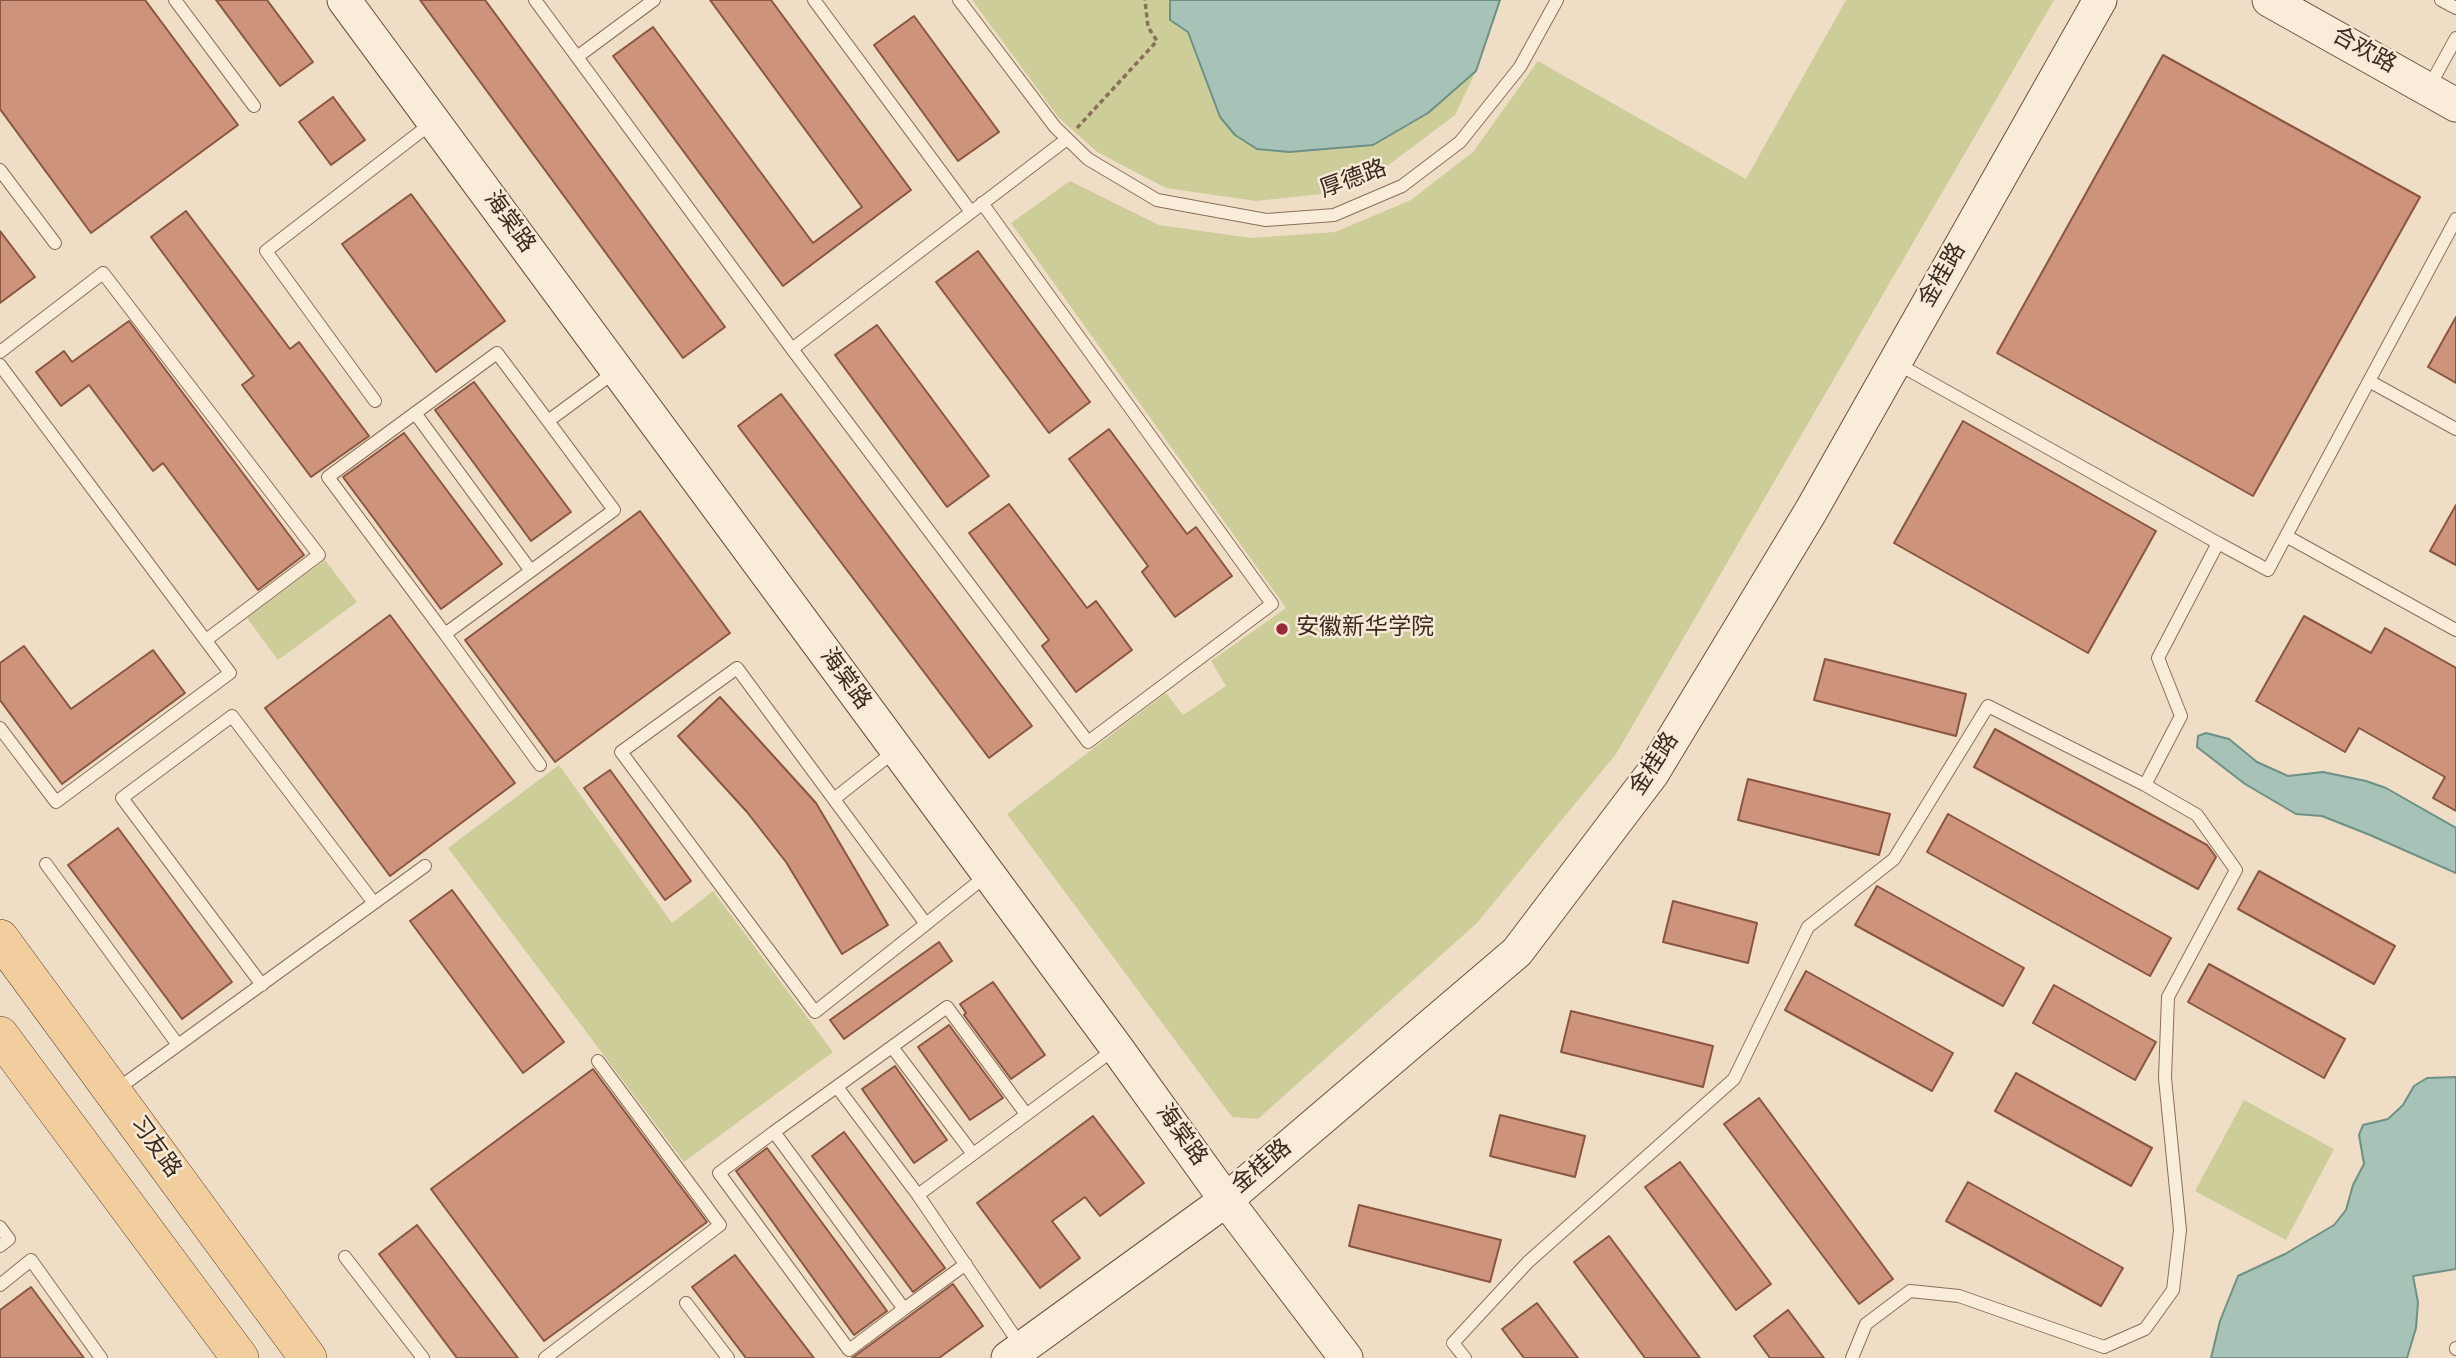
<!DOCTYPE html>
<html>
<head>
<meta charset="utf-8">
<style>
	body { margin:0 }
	canvas { display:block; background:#efdec5 }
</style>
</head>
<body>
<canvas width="2456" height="1358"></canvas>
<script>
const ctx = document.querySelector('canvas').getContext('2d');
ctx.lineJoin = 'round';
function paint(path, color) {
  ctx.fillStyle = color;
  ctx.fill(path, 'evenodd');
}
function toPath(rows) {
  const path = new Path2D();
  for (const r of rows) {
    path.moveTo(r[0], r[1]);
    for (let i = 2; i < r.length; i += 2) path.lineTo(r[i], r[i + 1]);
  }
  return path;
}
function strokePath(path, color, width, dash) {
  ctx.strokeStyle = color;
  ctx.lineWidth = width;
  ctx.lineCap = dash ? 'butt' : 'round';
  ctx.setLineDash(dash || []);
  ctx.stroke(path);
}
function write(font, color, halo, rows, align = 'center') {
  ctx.font = font + ' Spectral,"Noto Sans SC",serif';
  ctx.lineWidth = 5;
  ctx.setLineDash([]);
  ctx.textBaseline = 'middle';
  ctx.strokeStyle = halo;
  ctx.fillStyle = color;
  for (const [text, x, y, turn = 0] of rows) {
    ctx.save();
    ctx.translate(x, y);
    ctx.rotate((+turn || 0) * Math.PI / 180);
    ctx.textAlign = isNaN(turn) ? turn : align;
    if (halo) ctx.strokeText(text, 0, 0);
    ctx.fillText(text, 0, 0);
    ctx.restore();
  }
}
paint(toPath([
	[972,0,1170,0,1170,20,1188,32,1220,117,1428,113,1476,71,1455,115,1386,167,1322,194,1256,201,1166,188,1097,152,1059,118],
	[1846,0,2054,0,1616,754,1477,923,1258,1119,1232,1117,1007,814,1166,693,1183,715,1226,686,1211,661,1286,608,1011,223,1070,181,1159,225,1251,238,1335,232,1411,200,1473,152,1538,61,1746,179],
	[325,560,357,602,278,660,247,618],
	[559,765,672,923,713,891,833,1052,684,1162,448,848],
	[2244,1100,2334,1149,2286,1240,2195,1191]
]), '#cdcd99');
const water = toPath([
	[1170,0,1500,0,1476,71,1428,113,1373,145,1289,152,1257,149,1235,135,1220,117,1188,32,1170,20,1170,0],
	[2206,733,2229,739,2257,762,2288,776,2323,772,2366,781,2386,788,2456,828,2456,873,2370,835,2322,816,2296,814,2245,784,2197,747,2198,736,2206,733],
	[2456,1077,2456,1269,2413,1276,2418,1302,2416,1328,2407,1358,2211,1358,2220,1321,2238,1276,2285,1254,2334,1225,2346,1210,2353,1185,2364,1164,2359,1135,2363,1125,2388,1119,2403,1105,2414,1086,2427,1078,2456,1077]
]);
paint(water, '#a7c2b7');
strokePath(water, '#6d9184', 2);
const building = toPath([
	[0,0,145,0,238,125,91,233,0,109,0,0],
	[216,0,267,0,313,62,280,86,216,0],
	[420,0,485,0,725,327,683,358,420,0],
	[710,0,771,0,911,190,783,286,613,56,653,27,813,243,862,207,710,0],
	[914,16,999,132,958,161,874,45,914,16],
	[2163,55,2420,197,2253,496,1997,353,2163,55],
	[333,97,365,140,331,165,299,122,333,97],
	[411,194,505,321,436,372,342,244,411,194],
	[186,211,290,349,299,342,369,436,311,477,242,385,254,376,151,237,186,211],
	[0,231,35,277,0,303,0,231],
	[978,251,1090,402,1049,433,936,282,978,251],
	[2456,317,2456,383,2428,367,2456,317],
	[129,321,304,555,258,590,163,463,153,471,89,385,61,406,36,372,64,351,72,362,129,321],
	[877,325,989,476,947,507,835,355,877,325],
	[474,382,571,512,531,541,435,410,474,382],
	[781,394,1032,726,989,758,738,426,781,394],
	[1963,421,2156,531,2088,653,1894,543,1963,421],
	[1109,429,1187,534,1196,527,1232,576,1175,617,1142,572,1148,566,1069,459,1109,429],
	[404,433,502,564,441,609,343,477,404,433],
	[1009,504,1087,608,1096,601,1132,650,1076,692,1042,646,1049,640,969,533,1009,504],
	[2456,505,2456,565,2430,551,2456,505],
	[640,511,730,633,555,762,465,640,640,511],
	[390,615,515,783,390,876,265,708,390,615],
	[2304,616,2371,653,2385,628,2456,668,2456,811,2433,798,2445,777,2359,728,2345,752,2256,701,2304,616],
	[24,646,71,709,153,650,185,693,62,784,0,700,0,663,24,646],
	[1825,659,1966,694,1956,736,1814,700,1825,659],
	[720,697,816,803,888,925,842,954,786,862,747,812,678,736,720,697],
	[1995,729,2207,845,2216,857,2198,889,1974,767,1995,729],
	[610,770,691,881,665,900,584,788,610,770],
	[1748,779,1890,814,1879,855,1738,820,1748,779],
	[1948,814,2171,938,2150,976,1927,852,1948,814],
	[118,828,232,982,182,1019,68,865,118,828],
	[2259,871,2395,946,2374,984,2238,909,2259,871],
	[1877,886,2024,968,2003,1006,1855,925,1877,886],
	[452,890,564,1042,523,1073,410,921,452,890],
	[1673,901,1757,923,1748,963,1663,942,1673,901],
	[939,942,952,961,844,1039,830,1020,939,942],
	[2209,964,2345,1039,2324,1078,2188,1002,2209,964],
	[1806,971,1953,1053,1932,1091,1785,1010,1806,971],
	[993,982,1045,1055,1011,1079,964,1015,966,1013,960,1004,993,982],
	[2054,985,2156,1042,2135,1080,2033,1023,2054,985],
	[1571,1011,1713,1046,1703,1087,1561,1052,1571,1011],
	[949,1025,1003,1098,970,1120,918,1047,949,1025],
	[895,1066,947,1140,914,1163,862,1089,895,1066],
	[593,1069,707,1222,544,1341,431,1189,593,1069],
	[2016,1073,2152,1148,2131,1186,1995,1111,2016,1073],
	[1759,1098,1893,1279,1859,1304,1724,1124,1759,1098],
	[1500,1115,1585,1136,1575,1177,1490,1156,1500,1115],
	[1093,1116,1144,1183,1100,1216,1085,1197,1052,1221,1080,1258,1040,1288,977,1203,1093,1116],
	[844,1132,945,1268,913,1292,812,1156,844,1132],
	[767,1148,887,1311,854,1335,736,1171,767,1148],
	[1680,1162,1771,1284,1736,1310,1645,1187,1680,1162],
	[1968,1182,2123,1268,2101,1306,1946,1221,1968,1182],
	[1359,1205,1501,1240,1490,1282,1349,1246,1359,1205],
	[417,1225,518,1358,457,1358,379,1254,417,1225],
	[1609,1236,1700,1358,1645,1358,1574,1262,1609,1236],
	[735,1255,814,1358,746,1358,692,1287,735,1255],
	[953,1284,983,1326,939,1358,852,1358,953,1284],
	[31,1287,84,1358,0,1358,0,1310,31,1287],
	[1537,1303,1578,1358,1524,1358,1502,1329,1537,1303],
	[1788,1310,1824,1358,1770,1358,1754,1336,1788,1310]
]);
paint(building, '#cd947b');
strokePath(building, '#8a5641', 2);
const lane = toPath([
	[175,0,254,106],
	[535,0,792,349,1088,742,1272,604,982,203],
	[814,0,971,212],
	[959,0,1055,127,1088,159,1157,200,1266,220,1334,215,1402,186,1460,142,1520,67,1557,0],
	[2441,0,2456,8],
	[577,57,654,0],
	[2428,89,2456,38],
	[0,170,55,243],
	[2456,219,2369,381,2456,429],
	[792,349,1067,139],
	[0,352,103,273,319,555,206,640],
	[0,365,230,673,56,802,0,728],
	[2369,381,2286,536,2456,630],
	[375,401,266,251,433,122],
	[415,413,531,571],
	[548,421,497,353,328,477,445,634,614,510,548,421,616,371],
	[2218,543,2268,570,2286,536],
	[445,634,540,765],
	[834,799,896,750],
	[46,864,178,1045],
	[926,924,737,668,621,752,815,1012,926,924,987,875],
	[262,985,122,798,232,716,374,903],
	[892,1047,973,1154],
	[837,1087,918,1195],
	[116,1090,425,866],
	[774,1132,719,1173,849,1350,904,1309],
	[0,1227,9,1239,0,1246],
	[345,1257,423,1358],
	[966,1264,904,1309,774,1132,947,1007,1026,1114],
	[0,1285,31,1260,101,1358],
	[686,1303,728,1358],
	[1021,1346,918,1195,1116,1048],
	[2456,1348,2456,1349],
	[545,1358,720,1225,598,1061],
	[1465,1358,1453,1343,1528,1262,1734,1079,1808,927,1894,859,1988,706,2145,785],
	[1852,1358,1866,1324,1910,1291,1959,1296,2104,1347,2145,1329,2173,1290,2180,1230,2165,1078,2168,997,2236,870,2197,815,2145,785,2181,716,2158,658,2218,543,1896,363]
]);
const secondary = toPath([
	[344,0,1116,1047,1226,1200,1346,1358],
	[2269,0,2456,105],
	[1008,1358,1226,1200,1517,952,1652,774,1811,511,2100,0]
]);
const primary = toPath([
	[0,938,308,1358],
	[0,1035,240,1358]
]);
strokePath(lane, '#8a6f5b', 14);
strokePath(secondary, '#6c503e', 35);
strokePath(primary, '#583e2f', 38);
strokePath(toPath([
	[1077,128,1157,41,1148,27,1145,0]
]), '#8a6f5b', 3.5, [5, 3.5]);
strokePath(lane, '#f9ecd9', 12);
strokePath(secondary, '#f9ecd9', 33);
strokePath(primary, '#f2ce9e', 37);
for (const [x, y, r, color] of [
	[1282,629,7,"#9a2a37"]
]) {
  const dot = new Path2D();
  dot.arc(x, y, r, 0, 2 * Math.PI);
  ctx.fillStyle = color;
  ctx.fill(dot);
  strokePath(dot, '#f6e9d5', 2.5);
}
write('23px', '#3a291f', '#f6e9d5', [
	["合欢路",2363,52,29],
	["厚德路",1354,181,-20],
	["海棠路",508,223,54],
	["金桂路",1944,276,-60],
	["海棠路",844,680,54],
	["金桂路",1656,765,-57],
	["海棠路",1180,1136,54],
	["习友路",154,1148,54],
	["金桂路",1263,1168,-40]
]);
write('23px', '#3a291f', '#f6e9d5', [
	["安徽新华学院",1296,629]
], 'left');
</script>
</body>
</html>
